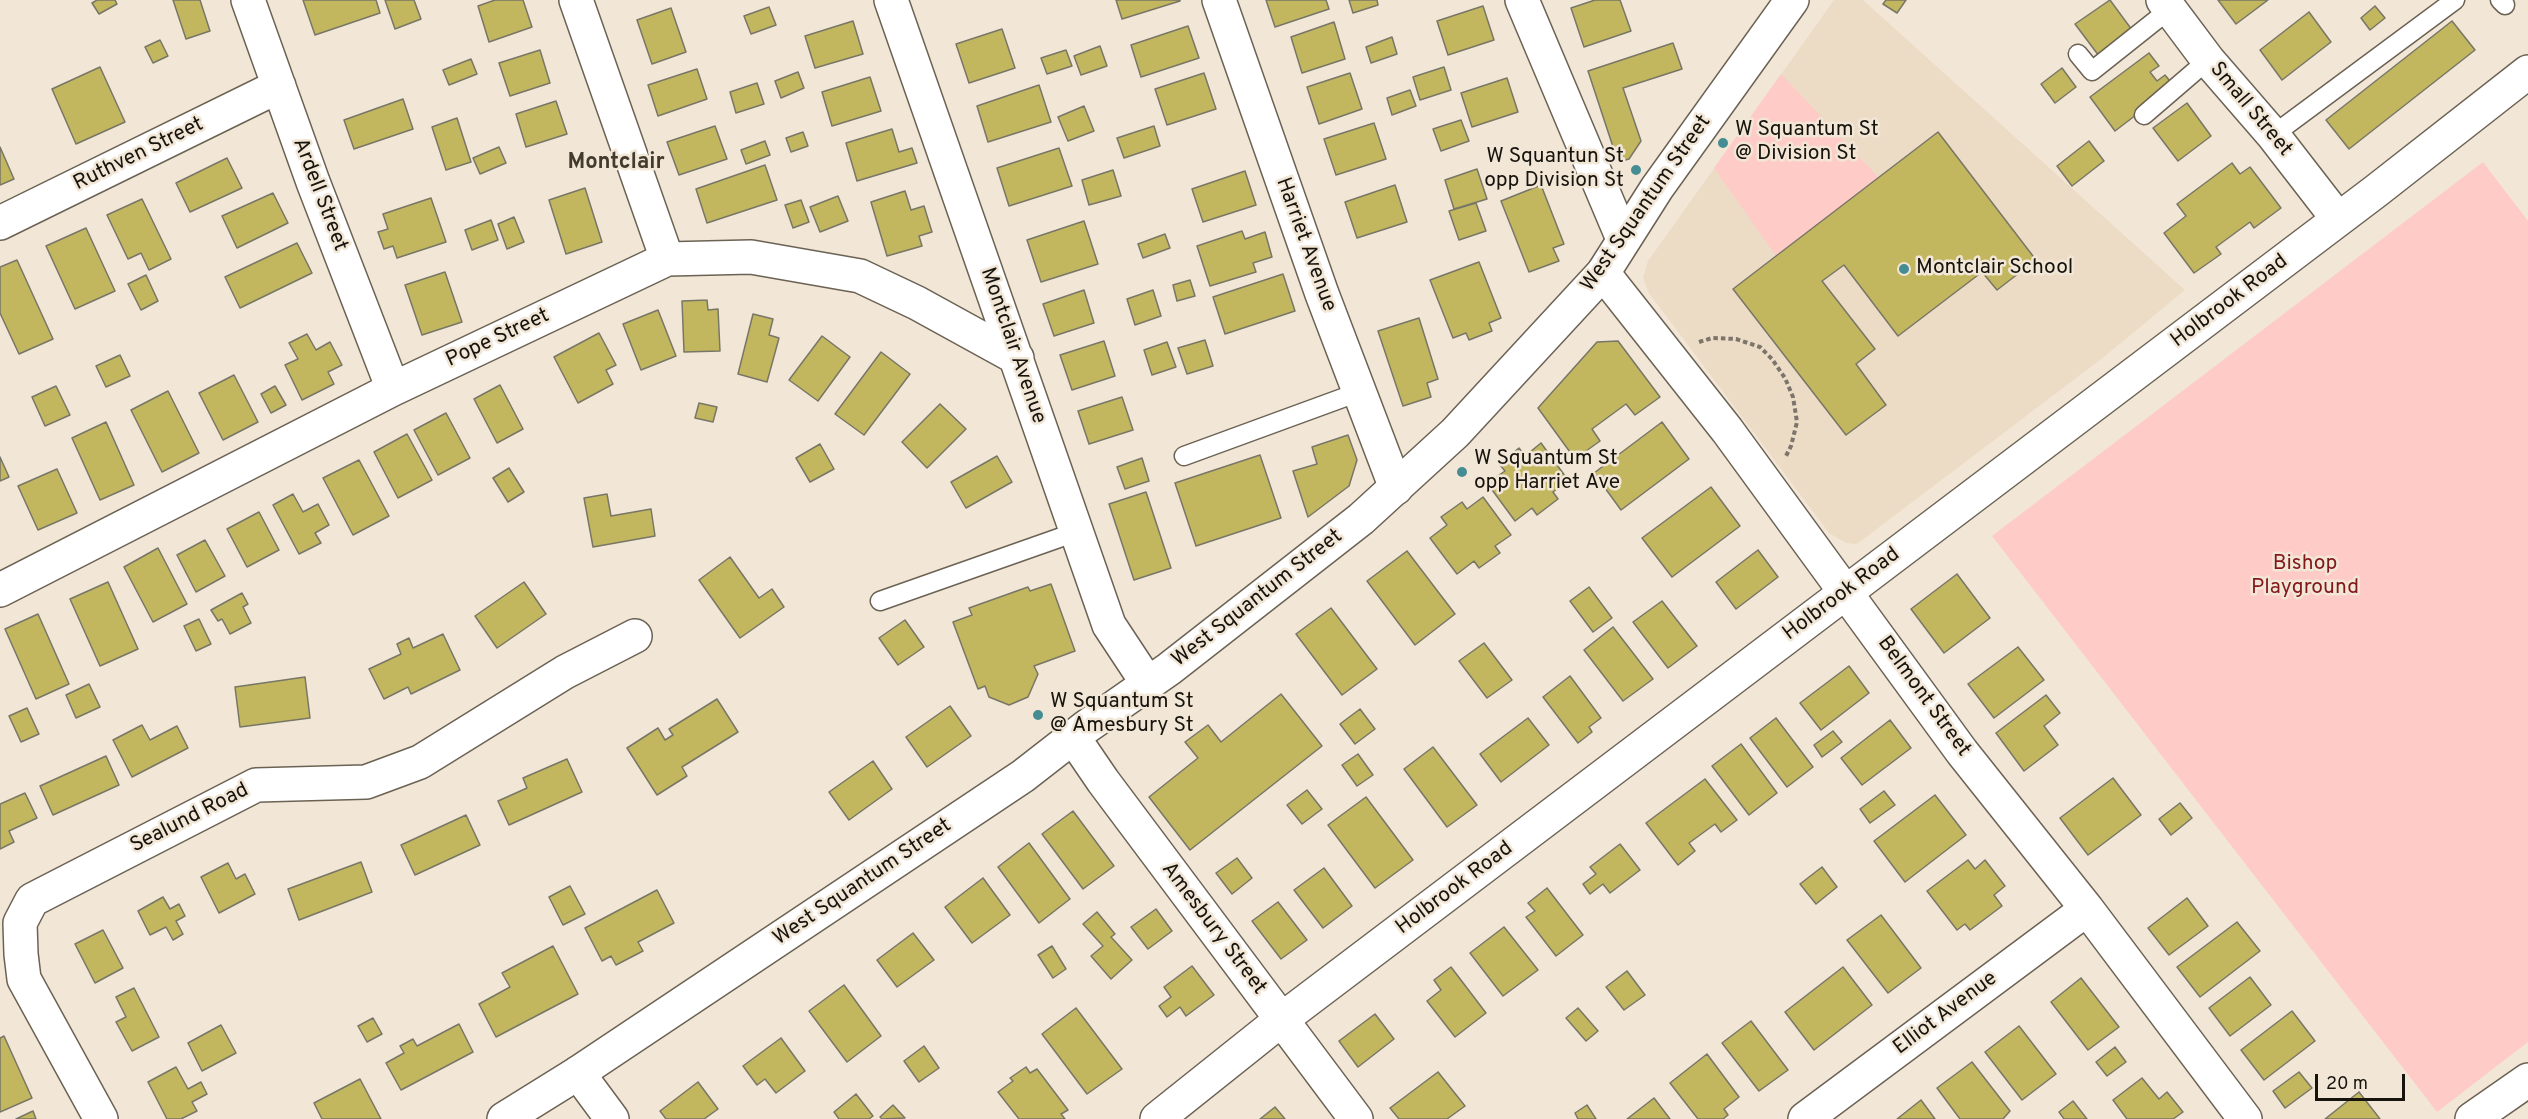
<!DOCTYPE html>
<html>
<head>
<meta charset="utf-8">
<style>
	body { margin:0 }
	#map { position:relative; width:2528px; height:1119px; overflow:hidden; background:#f2e7d7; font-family:Overpass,sans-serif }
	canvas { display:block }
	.scale { position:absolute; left:2315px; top:1074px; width:90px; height:27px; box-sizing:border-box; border:3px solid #17130d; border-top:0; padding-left:8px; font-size:18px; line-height:21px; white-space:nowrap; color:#17130d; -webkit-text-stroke:4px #f2e7d7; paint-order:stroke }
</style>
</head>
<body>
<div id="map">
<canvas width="2528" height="1119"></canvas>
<div class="scale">20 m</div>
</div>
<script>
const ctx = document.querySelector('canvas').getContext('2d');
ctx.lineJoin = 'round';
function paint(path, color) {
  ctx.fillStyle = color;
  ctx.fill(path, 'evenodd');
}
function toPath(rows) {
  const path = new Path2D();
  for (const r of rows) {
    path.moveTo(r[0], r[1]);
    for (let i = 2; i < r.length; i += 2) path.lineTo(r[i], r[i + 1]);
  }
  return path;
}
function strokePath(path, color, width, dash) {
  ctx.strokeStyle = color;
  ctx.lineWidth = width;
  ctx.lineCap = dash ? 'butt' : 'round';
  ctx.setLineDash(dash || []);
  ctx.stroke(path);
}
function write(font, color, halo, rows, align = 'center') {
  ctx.font = font + ' Overpass,sans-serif';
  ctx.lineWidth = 5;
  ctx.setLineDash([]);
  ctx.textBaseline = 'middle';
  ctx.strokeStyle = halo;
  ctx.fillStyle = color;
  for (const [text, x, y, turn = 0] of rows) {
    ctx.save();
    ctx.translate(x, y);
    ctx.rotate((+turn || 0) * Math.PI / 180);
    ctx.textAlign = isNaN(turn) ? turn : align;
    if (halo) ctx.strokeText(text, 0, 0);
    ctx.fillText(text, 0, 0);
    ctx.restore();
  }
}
paint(toPath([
	[1834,0,1863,0,2185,290,2104,357,1857,544,1846,543,1829,533,1648,292,1643,277,1648,261]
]), '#ecdcc6');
paint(toPath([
	[1781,74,1879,178,1776,256,1714,168],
	[2483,162,2528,221,2528,1042,2437,1112,1992,536]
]), '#fecbc6');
const building = toPath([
	[97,0,115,0,117,4,99,14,92,3,97,0],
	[173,0,200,0,210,31,186,39,173,0],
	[303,0,376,0,380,13,315,35,303,0],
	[385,0,414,0,421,19,395,29,385,0],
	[495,0,523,0,532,27,489,42,478,6,495,0],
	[1116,0,1180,0,1180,1,1122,19,1116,0],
	[1266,0,1326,0,1329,9,1275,27,1266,0],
	[1349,0,1377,0,1378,5,1353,13,1349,0],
	[1595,0,1620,0,1631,31,1584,47,1571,8,1595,0],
	[1886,0,1906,0,1897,13,1883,4,1886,0],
	[2110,0,2135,34,2102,60,2075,24,2110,0],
	[2218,0,2268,0,2236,24,2218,0],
	[1483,6,1494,40,1448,55,1437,21,1483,6],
	[2375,6,2385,18,2370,30,2361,18,2375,6],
	[769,7,776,25,751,34,744,16,769,7],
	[671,8,686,52,652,64,637,20,671,8],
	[2309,12,2331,42,2282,80,2260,50,2309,12],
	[853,21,863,54,815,68,805,36,853,21],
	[2452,21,2475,50,2349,149,2326,120,2452,21],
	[1334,22,1345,59,1302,73,1291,37,1334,22],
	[1188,26,1199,58,1141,77,1131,45,1188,26],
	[1002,29,1015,68,969,83,956,44,1002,29],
	[1392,37,1397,54,1371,63,1366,47,1392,37],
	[160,40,168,56,153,63,145,47,160,40],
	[1673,43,1682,69,1623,88,1641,141,1629,159,1618,162,1588,71,1673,43],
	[1100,46,1107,66,1081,75,1074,56,1100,46],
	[540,50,550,83,510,96,499,63,540,50],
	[1066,50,1072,66,1047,74,1041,58,1066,50],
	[2149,53,2159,66,2150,72,2157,81,2165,75,2174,86,2115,131,2090,97,2149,53],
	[471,59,477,74,449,85,443,70,471,59],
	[100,67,125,122,76,144,52,89,100,67],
	[1444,67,1451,90,1420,100,1413,77,1444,67],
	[2062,68,2076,87,2055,103,2041,84,2062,68],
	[697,69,707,99,658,116,648,85,697,69],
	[798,72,804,88,781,98,775,81,798,72],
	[1204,73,1216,109,1167,125,1155,89,1204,73],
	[1350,73,1362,109,1319,124,1307,87,1350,73],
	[870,77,881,111,832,126,822,92,870,77],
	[1507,78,1518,112,1472,127,1461,93,1507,78],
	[757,83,764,104,736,113,730,92,757,83],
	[1039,85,1051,122,988,142,977,106,1039,85],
	[1410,90,1416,106,1392,115,1387,98,1410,90],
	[403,99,413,129,354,149,344,120,403,99],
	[556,101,567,134,526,147,516,114,556,101],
	[2187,103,2211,136,2178,161,2153,128,2187,103],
	[1084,106,1094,131,1068,141,1058,117,1084,106],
	[457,118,471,162,446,170,432,127,457,118],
	[1461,120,1469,141,1441,151,1433,129,1461,120],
	[1374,123,1386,159,1336,175,1324,139,1374,123],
	[715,126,727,159,679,175,667,142,715,126],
	[1154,126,1160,146,1124,158,1117,138,1154,126],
	[892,129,899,152,912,148,917,163,857,181,846,143,892,129],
	[803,132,808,146,791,152,786,138,803,132],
	[1938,132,2036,260,1997,290,1982,272,1898,336,1844,265,1822,281,1875,349,1856,364,1886,405,1846,435,1733,289,1938,132],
	[765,141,770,155,746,164,741,150,765,141],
	[2089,141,2104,161,2072,186,2057,166,2089,141],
	[0,147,14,179,0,185,0,147],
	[499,147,506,163,480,174,473,158,499,147],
	[1059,148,1072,186,1009,206,997,168,1059,148],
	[227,158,242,188,190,212,176,183,227,158],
	[2232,163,2240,174,2250,167,2281,208,2254,228,2250,222,2216,247,2221,254,2194,273,2164,233,2186,216,2177,204,2232,163],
	[765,165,777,200,707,223,696,189,765,165],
	[1477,169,1487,199,1454,209,1445,180,1477,169],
	[1113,170,1121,196,1089,205,1082,180,1113,170],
	[1245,171,1256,205,1203,222,1192,189,1245,171],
	[1395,185,1407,222,1357,238,1345,202,1395,185],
	[1541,185,1564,244,1553,248,1559,261,1529,272,1501,201,1541,185],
	[585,188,602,242,566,254,549,200,585,188],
	[905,191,911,210,924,206,932,232,919,236,922,246,887,256,871,202,905,191],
	[273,193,288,223,237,248,222,216,273,193],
	[838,196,848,221,820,232,810,207,838,196],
	[431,198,446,242,397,258,393,246,384,249,378,232,388,229,383,214,431,198],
	[142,199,171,259,149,270,141,253,128,259,107,215,142,199],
	[801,200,809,222,793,228,785,205,801,200],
	[1476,203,1486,231,1459,240,1449,211,1476,203],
	[514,217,524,242,507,249,498,224,514,217],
	[491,220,498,240,472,250,465,230,491,220],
	[1084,221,1098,264,1041,282,1027,240,1084,221],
	[86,228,115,291,75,309,46,246,86,228],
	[1242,231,1245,239,1265,232,1272,257,1253,263,1256,272,1210,286,1197,246,1242,231],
	[1165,234,1170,248,1143,258,1138,244,1165,234],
	[297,243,312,273,240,308,225,277,297,243],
	[17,260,53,339,19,354,0,313,0,267,17,260],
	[1479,262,1501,318,1489,323,1492,331,1469,340,1466,333,1453,338,1430,280,1479,262],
	[445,272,462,322,422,335,405,285,445,272],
	[1283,274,1295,311,1225,334,1213,297,1283,274],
	[146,275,158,301,141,310,128,284,146,275],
	[1190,280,1195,296,1177,301,1173,285,1190,280],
	[1084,290,1094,323,1054,336,1043,304,1084,290],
	[1153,290,1161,316,1135,325,1127,299,1153,290],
	[707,300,708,310,718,309,720,351,684,352,682,301,707,300],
	[658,310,676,356,641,370,623,324,658,310],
	[753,314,773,319,769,335,779,338,767,382,738,374,753,314],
	[1419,318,1438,379,1427,383,1431,397,1403,406,1378,331,1419,318],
	[599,333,616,365,606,370,613,384,578,403,554,357,599,333],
	[307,334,316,350,330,342,342,365,328,372,334,384,302,400,285,365,298,359,289,343,307,334],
	[822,336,850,357,818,401,789,380,822,336],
	[1205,340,1213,366,1187,374,1178,348,1205,340],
	[1104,341,1115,376,1072,390,1060,355,1104,341],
	[1618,341,1660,397,1635,415,1626,404,1592,429,1600,441,1575,459,1538,408,1597,342,1618,341],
	[1167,342,1176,367,1152,375,1144,350,1167,342],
	[881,352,910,374,864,435,835,414,881,352],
	[120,355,130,376,106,387,96,366,120,355],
	[234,375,258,422,223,440,199,393,234,375],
	[500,385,523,429,497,443,474,399,500,385],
	[56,386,70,415,45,426,32,397,56,386],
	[275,386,286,405,271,413,261,394,275,386],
	[168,391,199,453,162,472,131,410,168,391],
	[1122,397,1133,430,1089,444,1078,411,1122,397],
	[699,403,717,407,713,422,695,418,699,403],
	[940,404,966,429,927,468,902,442,940,404],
	[446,413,470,458,438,475,414,430,446,413],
	[106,422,134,485,100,500,72,438,106,422],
	[1662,422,1689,459,1621,510,1594,473,1662,422],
	[407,434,432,480,398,498,374,452,407,434],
	[1348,435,1357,460,1349,486,1308,517,1293,471,1317,464,1312,447,1348,435],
	[1541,443,1568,480,1553,492,1558,499,1537,515,1532,508,1515,521,1487,483,1505,471,1499,464,1519,448,1525,456,1541,443],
	[820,444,834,469,810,482,796,458,820,444],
	[1260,455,1281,518,1196,546,1175,483,1260,455],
	[997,456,1012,482,966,508,951,482,997,456],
	[0,457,9,477,0,481,0,457],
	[1142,458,1149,481,1125,489,1117,467,1142,458],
	[359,460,389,516,353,535,323,478,359,460],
	[509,468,524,492,508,502,493,478,509,468],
	[57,469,77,513,38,530,18,486,57,469],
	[1711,487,1740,526,1672,577,1642,538,1711,487],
	[1146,492,1171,568,1134,580,1109,504,1146,492],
	[293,494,303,512,318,504,329,525,315,533,321,543,299,554,273,505,293,494],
	[607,494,611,516,651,509,655,536,593,547,584,498,607,494],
	[1483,497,1511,535,1495,546,1500,553,1479,568,1474,561,1457,574,1430,538,1447,525,1441,517,1462,502,1467,509,1483,497],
	[259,512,279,550,247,567,227,529,259,512],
	[205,540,225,576,196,592,177,555,205,540],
	[158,548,187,604,153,622,124,567,158,548],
	[1758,550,1778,577,1736,609,1716,582,1758,550],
	[1407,551,1455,614,1415,645,1367,581,1407,551],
	[730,557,759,598,772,589,784,607,740,638,699,580,730,557],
	[1957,574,1990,618,1944,653,1911,609,1957,574],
	[108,582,138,649,100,666,70,599,108,582],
	[524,582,546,614,497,648,475,616,524,582],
	[1051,584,1075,651,1034,666,1038,674,1028,697,1009,705,989,697,985,686,978,689,953,622,972,615,969,608,1028,587,1030,591,1051,584],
	[1589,587,1612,618,1593,632,1570,601,1589,587],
	[242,593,248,604,243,607,251,623,230,634,222,619,218,621,211,610,242,593],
	[1662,601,1697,646,1668,668,1633,622,1662,601],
	[1331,608,1377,669,1342,695,1296,634,1331,608],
	[38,614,69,684,36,699,5,629,38,614],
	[199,619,211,644,196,651,184,626,199,619],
	[905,620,924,647,898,665,879,638,905,620],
	[1613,627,1653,679,1623,701,1584,650,1613,627],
	[443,634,460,670,411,694,408,687,384,699,369,669,401,654,397,644,409,638,413,648,443,634],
	[1484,643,1512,680,1487,698,1459,661,1484,643],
	[2018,647,2044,680,1994,718,1968,684,2018,647],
	[1849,666,1869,693,1821,730,1800,703,1849,666],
	[1570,676,1601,718,1589,727,1592,732,1578,743,1543,697,1570,676],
	[305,677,310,718,240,727,235,687,305,677],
	[89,684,100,707,76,718,66,695,89,684],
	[1281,694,1322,746,1190,850,1149,797,1198,758,1185,742,1208,725,1221,742,1281,694],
	[2046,695,2060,713,2044,726,2058,745,2024,771,1996,733,2046,695],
	[717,699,738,732,682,767,687,776,657,795,627,748,658,728,665,740,673,735,669,729,717,699],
	[950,706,971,736,927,767,906,737,950,706],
	[27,708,39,734,21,742,9,716,27,708],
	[1360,709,1375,729,1355,744,1340,724,1360,709],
	[1528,718,1549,745,1501,782,1480,754,1528,718],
	[1776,718,1813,767,1787,787,1750,738,1776,718],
	[1890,720,1911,748,1862,785,1841,758,1890,720],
	[142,725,150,740,177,726,188,748,132,777,113,740,142,725],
	[1833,731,1842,742,1822,757,1814,745,1833,731],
	[1741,744,1777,793,1749,815,1712,766,1741,744],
	[1433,747,1477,805,1447,827,1404,769,1433,747],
	[1358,754,1373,775,1357,786,1342,765,1358,754],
	[106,756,119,785,53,815,40,786,106,756],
	[567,759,582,792,509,825,498,801,527,788,523,778,567,759],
	[873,761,892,789,849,820,829,792,873,761],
	[2113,778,2141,815,2088,855,2060,818,2113,778],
	[1705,779,1737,820,1721,832,1715,824,1689,843,1695,851,1678,865,1646,823,1705,779],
	[1307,790,1322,809,1302,824,1287,805,1307,790],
	[1884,791,1895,805,1870,823,1860,809,1884,791],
	[25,793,37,818,9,831,14,842,0,849,0,804,25,793],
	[1935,795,1966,835,1905,882,1874,841,1935,795],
	[1366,797,1413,860,1375,888,1328,825,1366,797],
	[2180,803,2192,818,2171,835,2159,819,2180,803],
	[1073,811,1114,866,1083,889,1042,834,1073,811],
	[466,815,480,845,415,875,401,845,466,815],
	[1029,843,1070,899,1039,923,998,867,1029,843],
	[1620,844,1640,870,1610,893,1603,884,1590,894,1583,884,1596,874,1590,867,1620,844],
	[1237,858,1252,878,1232,894,1216,873,1237,858],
	[1968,860,1975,869,1985,860,2005,886,1994,895,2002,906,1970,930,1965,924,1957,930,1927,891,1968,860],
	[361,862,372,892,299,920,288,889,361,862],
	[228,863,236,879,245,874,255,894,219,913,201,877,228,863],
	[1822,867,1837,887,1816,904,1800,884,1822,867],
	[1324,868,1352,906,1323,928,1294,890,1324,868],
	[983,878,1010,915,972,943,945,907,983,878],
	[570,886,585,914,563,925,549,897,570,886],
	[1547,888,1583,935,1556,956,1526,917,1535,911,1528,903,1547,888],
	[657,890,674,923,638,942,643,951,616,965,611,956,602,961,585,928,657,890],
	[163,897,170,909,179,904,185,916,176,921,183,934,173,940,166,927,150,935,138,911,163,897],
	[2187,898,2208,926,2169,955,2148,928,2187,898],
	[1278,902,1307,940,1281,959,1252,921,1278,902],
	[1156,909,1172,931,1148,949,1131,927,1156,909],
	[1097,912,1115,934,1111,937,1132,960,1111,979,1091,956,1103,946,1083,924,1097,912],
	[1881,915,1921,968,1888,993,1847,940,1881,915],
	[2237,922,2260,951,2200,997,2177,967,2237,922],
	[1504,927,1538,970,1503,996,1470,953,1504,927],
	[103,930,123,968,95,983,75,944,103,930],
	[913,933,934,960,897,987,877,960,913,933],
	[553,946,578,994,496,1037,479,1004,510,987,502,973,553,946],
	[1052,946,1066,969,1053,978,1038,955,1052,946],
	[1192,966,1214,995,1186,1016,1180,1007,1167,1017,1159,1006,1171,997,1164,987,1192,966],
	[1451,967,1486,1013,1455,1037,1427,1001,1441,990,1434,980,1451,967],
	[1843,967,1872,1005,1814,1050,1785,1012,1843,967],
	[1627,971,1645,995,1624,1010,1606,987,1627,971],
	[2250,977,2271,1005,2230,1036,2209,1008,2250,977],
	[2081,978,2119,1027,2088,1050,2051,1002,2081,978],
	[844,985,881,1036,847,1062,809,1011,844,985],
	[134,988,159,1037,132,1051,116,1022,126,1017,116,997,134,988],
	[1076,1008,1122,1069,1087,1094,1042,1034,1076,1008],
	[1578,1008,1598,1031,1586,1041,1566,1018,1578,1008],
	[2292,1011,2315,1041,2264,1080,2241,1050,2292,1011],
	[1375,1014,1394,1039,1358,1067,1339,1041,1375,1014],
	[373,1018,382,1034,367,1042,358,1026,373,1018],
	[1751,1021,1788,1070,1759,1091,1722,1043,1751,1021],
	[459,1024,473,1052,401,1090,386,1063,404,1053,400,1046,413,1039,417,1046,459,1024],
	[221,1025,236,1053,202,1071,188,1043,221,1025],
	[2019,1026,2056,1074,2022,1100,1985,1052,2019,1026],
	[4,1036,32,1098,0,1112,0,1038,4,1036],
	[781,1038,805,1071,776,1093,765,1079,757,1085,743,1066,781,1038],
	[924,1046,939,1068,919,1082,904,1061,924,1046],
	[2115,1047,2126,1062,2107,1076,2096,1062,2115,1047],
	[1707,1054,1739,1097,1724,1109,1728,1115,1723,1119,1698,1119,1670,1083,1707,1054],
	[1972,1062,2010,1111,2003,1119,1960,1119,1937,1088,1972,1062],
	[176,1067,188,1089,201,1082,207,1094,192,1102,197,1111,181,1119,167,1119,148,1082,176,1067],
	[1026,1067,1030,1073,1037,1069,1068,1110,1061,1114,1065,1119,1019,1119,998,1092,1013,1081,1010,1078,1026,1067],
	[1438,1072,1465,1106,1447,1119,1399,1119,1390,1108,1438,1072],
	[2299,1072,2312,1088,2285,1108,2273,1091,2299,1072],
	[2142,1078,2159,1099,2167,1092,2183,1112,2173,1119,2127,1119,2113,1100,2142,1078],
	[360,1079,381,1119,322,1119,314,1103,360,1079],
	[698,1082,718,1109,704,1119,666,1119,660,1111,698,1082],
	[2359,1092,2380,1119,2325,1119,2359,1092],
	[856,1094,873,1116,869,1119,839,1119,834,1112,856,1094],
	[1654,1098,1670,1119,1627,1119,1654,1098],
	[1921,1100,1935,1119,1897,1119,1921,1100],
	[2073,1101,2087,1119,2064,1119,2059,1112,2073,1101],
	[893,1105,905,1118,882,1119,880,1117,893,1105],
	[1587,1105,1596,1119,1578,1119,1575,1113,1587,1105],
	[1275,1107,1285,1119,1260,1119,1275,1107],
	[33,1111,36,1119,16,1119,33,1111]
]);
paint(building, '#c2b75f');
strokePath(building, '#787666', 1.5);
const service = toPath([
	[2500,0,2505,5],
	[2078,54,2092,71,2170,9],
	[2144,115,2208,60],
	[2273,135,2455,0],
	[1184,456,1359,392],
	[880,601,1076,532]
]);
const minor = toPath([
	[248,0,313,182,393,389],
	[576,0,667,259],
	[891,0,1109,625,1148,684],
	[1219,0,1322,294,1396,488],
	[1522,0,1623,239],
	[2163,0,2208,60,2273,135,2338,219],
	[0,223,279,86],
	[1603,273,1727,430,1962,752,2087,909,2245,1119],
	[0,590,393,389,667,259,751,257,860,276,917,303,1017,358],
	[1073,737,1103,781,1356,1119],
	[578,1073,612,1119],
	[101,1119,24,979,21,954,20,923,32,900,256,785,366,782,420,762,565,672,635,636],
	[1157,1119,1281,1020,2376,191,2528,72],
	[1805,1119,2087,909],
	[2472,1119,2528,1080]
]);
const secondary = toPath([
	[504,1119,578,1073,1023,776,1086,727,1169,669,1361,519,1455,433,1603,273,1657,188,1792,0]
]);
strokePath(service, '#6b6254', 21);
strokePath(minor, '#6b6254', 36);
strokePath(secondary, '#6b6254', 36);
strokePath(toPath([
	[1699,342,1712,338,1736,339,1760,347,1772,359,1785,378,1793,397,1797,422,1791,446,1785,458]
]), '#7d756b', 4, [4.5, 3]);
strokePath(service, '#fff', 18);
strokePath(minor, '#fff', 33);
strokePath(secondary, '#fff', 33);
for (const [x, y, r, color] of [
	[1723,143,6,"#458c93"],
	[1636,170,6,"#458c93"],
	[1904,269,6,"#458c93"],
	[1462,472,6,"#458c93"],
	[1038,715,6,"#458c93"]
]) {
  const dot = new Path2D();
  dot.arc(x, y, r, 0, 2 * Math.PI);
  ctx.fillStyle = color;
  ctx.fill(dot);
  strokePath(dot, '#f2e7d7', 2);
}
write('21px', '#17130d', '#f2e7d7', [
	["Small Street",2250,110,50],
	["Ruthven Street",139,155,-26],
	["Ardell Street",319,195,69],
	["West Squantum Street",1647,204,-55],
	["Harriet Avenue",1305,245,70],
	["Holbrook Road",2230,302,-37],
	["Pope Street",498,339,-25],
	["Montclair Avenue",1012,346,71],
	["Holbrook Road",1842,595,-37],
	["West Squantum Street",1258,599,-38],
	["Belmont Street",1923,697,54],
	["Sealund Road",190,819,-27],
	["West Squantum Street",863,883,-34],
	["Holbrook Road",1455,889,-37],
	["Amesbury Street",1213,929,53],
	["Elliot Avenue",1946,1014,-37]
]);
write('21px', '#17130d', '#f2e7d7', [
	["W Squantum St",1735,131],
	["@ Division St",1735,155],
	["W Squantun St",1624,158,"right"],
	["opp Division St",1624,182,"right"],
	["Montclair School",1916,269],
	["W Squantum St",1474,460],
	["opp Harriet Ave",1474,484],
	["W Squantum St",1050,703],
	["@ Amesbury St",1050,727]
], 'left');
write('21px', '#83181b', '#f2e7d7', [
	["Bishop",2305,565],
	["Playground",2305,589]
]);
write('bold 22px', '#443b2f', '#f2e7d7', [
	["Montclair",616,164]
]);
</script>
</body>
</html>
